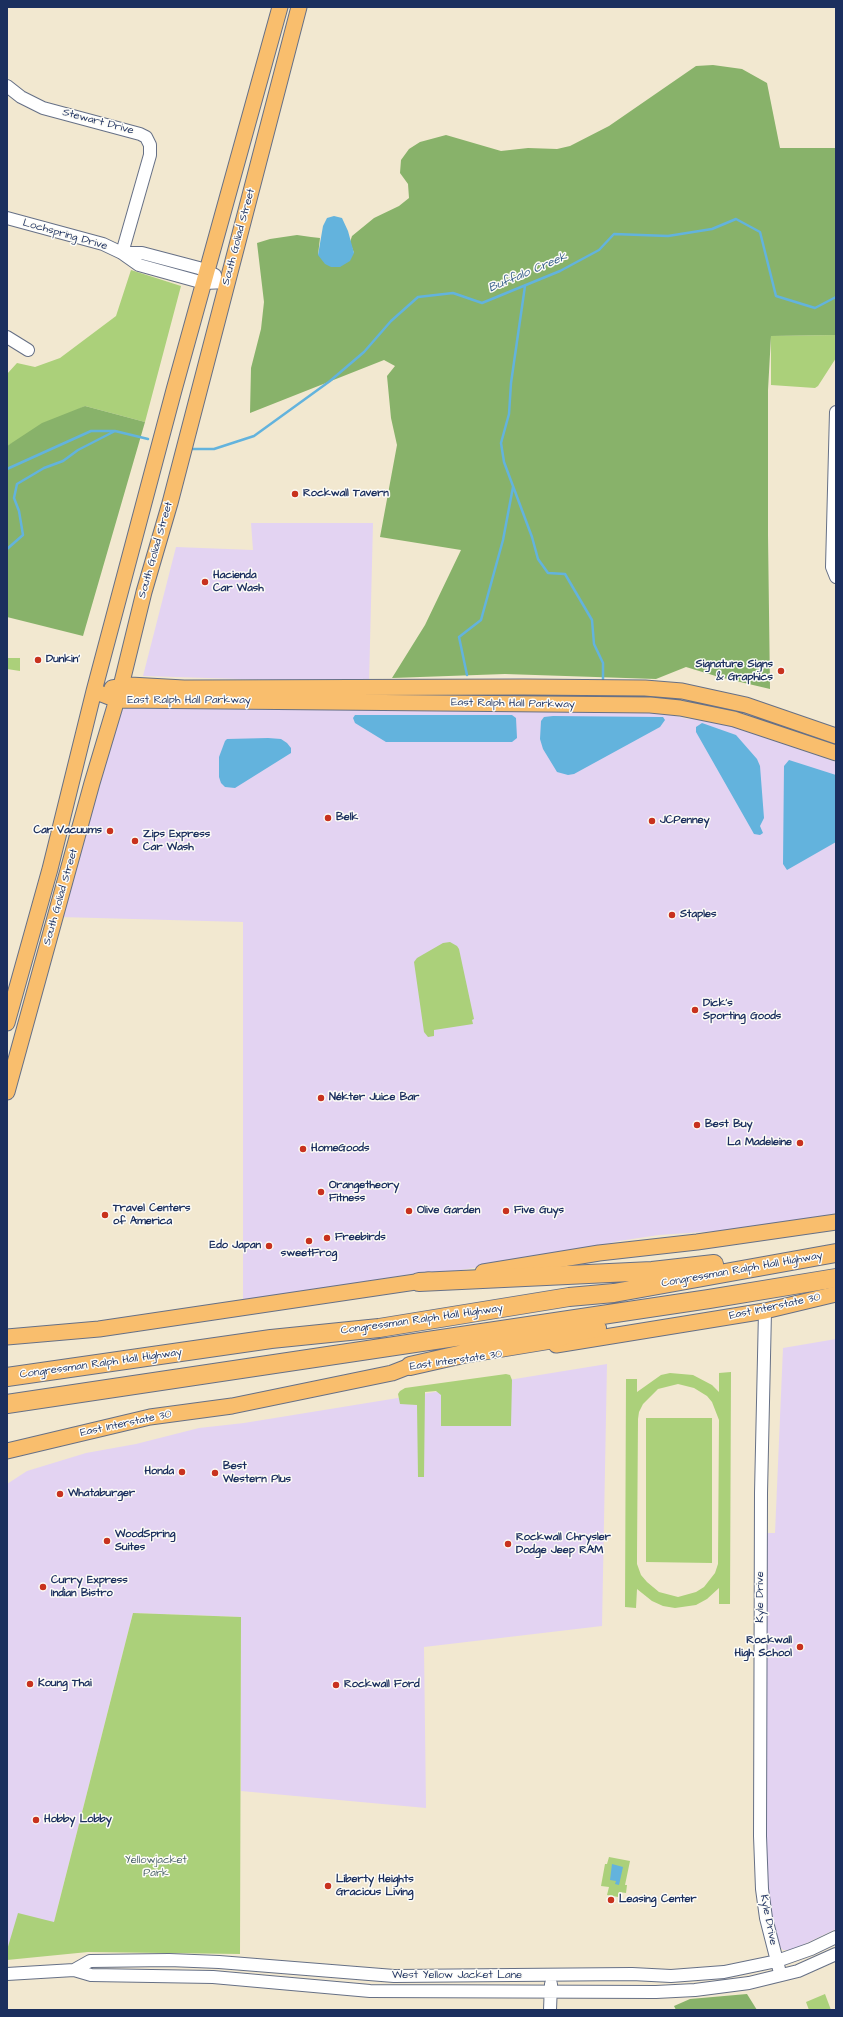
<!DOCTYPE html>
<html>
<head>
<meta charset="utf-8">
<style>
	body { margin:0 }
	#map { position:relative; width:843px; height:2017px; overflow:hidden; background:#f2e8d0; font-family:"Architects Daughter",sans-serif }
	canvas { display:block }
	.frame { position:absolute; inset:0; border:8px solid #1b2f5e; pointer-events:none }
</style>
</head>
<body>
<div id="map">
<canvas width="843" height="2017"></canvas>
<div class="frame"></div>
</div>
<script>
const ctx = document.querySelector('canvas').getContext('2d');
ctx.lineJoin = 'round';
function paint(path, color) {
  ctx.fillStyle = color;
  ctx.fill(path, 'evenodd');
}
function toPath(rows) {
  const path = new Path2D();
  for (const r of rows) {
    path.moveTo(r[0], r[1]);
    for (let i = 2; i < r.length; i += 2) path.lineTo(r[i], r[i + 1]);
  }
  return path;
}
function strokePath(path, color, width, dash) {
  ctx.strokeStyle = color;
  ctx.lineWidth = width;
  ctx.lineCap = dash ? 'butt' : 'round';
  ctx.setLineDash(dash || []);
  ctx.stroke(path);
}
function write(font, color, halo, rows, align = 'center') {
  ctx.font = font + ' "Architects Daughter",sans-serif';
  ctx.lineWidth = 3;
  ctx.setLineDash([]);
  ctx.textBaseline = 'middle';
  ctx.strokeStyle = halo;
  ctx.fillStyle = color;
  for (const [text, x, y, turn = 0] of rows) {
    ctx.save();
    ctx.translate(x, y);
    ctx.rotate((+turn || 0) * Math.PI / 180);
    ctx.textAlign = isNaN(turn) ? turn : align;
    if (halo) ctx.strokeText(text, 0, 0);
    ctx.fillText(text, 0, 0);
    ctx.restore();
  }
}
paint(toPath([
	[251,523,373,523,369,683,143,676,176,547,253,550],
	[129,707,661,712,688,719,701,718,723,723,836,762,836,1213,811,1219,732,1230,659,1235,619,1241,557,1255,454,1271,411,1274,243,1302,243,922,60,917,119,711],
	[836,1339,836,1929,792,1950,783,1950,777,1944,769,1906,765,1819,765,1533,775,1533,783,1348],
	[607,1364,602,1626,424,1647,426,1808,241,1791,241,1617,133,1613,54,1922,7,1950,7,1484,27,1471,86,1453,136,1444,199,1428,244,1423]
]), '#e3d3f2');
paint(toPath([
	[131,270,181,286,145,422,85,406,7,446,7,374,17,363,35,367,60,358,116,316],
	[836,335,836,358,818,386,815,388,771,385,771,336],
	[7,658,20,658,20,671,7,669],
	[450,942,457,946,459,949,474,1019,472,1020,473,1024,434,1030,434,1036,428,1037,424,1032,414,962,417,958,443,943],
	[731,1372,730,1604,719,1604,719,1588,707,1599,696,1605,675,1608,663,1606,652,1601,637,1589,636,1608,625,1607,626,1379,637,1379,637,1392,661,1375,670,1373,693,1375,712,1385,719,1392,719,1373],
	[678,1384,694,1388,707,1396,712,1402,719,1420,718,1564,715,1573,704,1587,696,1592,678,1597,659,1592,647,1582,641,1575,637,1564,637,1555,638,1419,639,1412,643,1404,658,1389],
	[506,1374,510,1375,512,1380,511,1426,441,1426,441,1395,436,1391,425,1392,424,1477,418,1477,417,1405,400,1404,398,1394,400,1391,405,1388],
	[646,1418,712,1418,712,1563,646,1562],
	[133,1613,241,1617,240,1954,88,1952,7,1960,7,1950,18,1913,54,1922],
	[609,1857,630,1861,625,1885,627,1885,626,1893,619,1892,618,1897,607,1895,609,1887,601,1886,605,1864,607,1864],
	[825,1994,831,2010,809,2010,806,2002]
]), '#abd07a');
paint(toPath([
	[713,65,742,69,767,83,780,148,836,148,836,335,771,336,768,390,768,535,770,689,719,677,686,667,656,679,505,674,392,678,425,625,461,550,380,537,397,445,391,418,387,376,395,366,384,360,250,413,251,368,261,329,264,302,257,243,270,239,297,235,311,237,320,238,318,255,354,253,350,242,352,236,374,218,399,206,409,198,408,184,400,173,401,160,409,149,420,142,446,135,501,151,528,148,557,149,570,146,609,126,696,66],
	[85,406,145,422,83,636,7,617,7,446,42,423],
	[747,1994,757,2010,676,2010,674,2006,690,1999]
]), '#88b26a');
paint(toPath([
	[334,216,342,218,348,231,354,253,350,261,340,267,331,267,325,264,318,255,323,226,327,218],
	[355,715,512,715,516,718,517,738,512,742,386,742,355,723,353,718],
	[553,716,659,717,663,717,665,720,660,727,574,774,568,775,557,772,543,749,540,739,541,721,544,717],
	[702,723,736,735,757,759,760,766,764,818,760,826,763,833,760,835,754,834,696,732,696,727],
	[268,738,281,739,287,743,291,748,291,753,235,788,225,787,221,783,219,777,219,757,225,741,227,739],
	[789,760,836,775,836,842,787,870,783,864,784,766],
	[612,1864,623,1867,619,1885,615,1884,616,1881,610,1880]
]), '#63b3dd');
strokePath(toPath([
	[525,286,511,383,509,414,501,443,504,462,532,537,538,559,548,573,565,574,592,620,594,644,603,663,603,679],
	[189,449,214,449,254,436,330,381,364,352,391,321,418,297,453,293,482,303,560,271,599,250,614,234,668,236,712,229,736,219,760,232,776,296,815,308,836,297],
	[7,469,91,431,115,431,148,439],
	[7,549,23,535,19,511,14,498,17,484,44,468,63,461,78,450,115,431],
	[467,675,459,637,481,620,503,540,513,487]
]), '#63b3dd', 2.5);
const minor = toPath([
	[7,86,21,97,43,108,140,134,146,137,150,145,150,155,122,253],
	[7,218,103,244,122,253,139,265,204,283,227,282],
	[122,253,142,253,199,268,215,275],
	[7,337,28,350],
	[836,412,832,567,836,577],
	[765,1311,761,1493,760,1836,762,1889,766,1918,779,1969],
	[74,1970,90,1961,169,1960,219,1962,394,1976,632,1974,671,1976,724,1972,777,1961,811,1949,836,1937],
	[7,1974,74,1970,91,1975,213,1977,370,1991,656,1992,695,1990,749,1983,798,1971,836,1954],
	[550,2010,551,1984]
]);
const major = toPath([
	[112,688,130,685,184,688,524,687,645,688,682,691,746,705,836,736],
	[94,691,117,700,650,705,680,708,734,719,836,753],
	[7,1023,50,869,94,691,174,390,280,7],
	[7,1092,92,783,121,686,144,592,170,503,299,7],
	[483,1272,599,1253,697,1242,836,1222],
	[7,1337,99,1329,429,1280],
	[556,1345,765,1311,836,1294],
	[7,1451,150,1417,232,1406,392,1373,410,1366,421,1364]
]);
const highway = toPath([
	[419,1282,652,1271,714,1264],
	[410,1366,463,1354,554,1339,573,1332,597,1328],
	[7,1377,271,1339,379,1328,569,1297,614,1293,836,1253],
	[7,1404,709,1299,836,1278]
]);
strokePath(minor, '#667086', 14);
strokePath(major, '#667086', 17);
strokePath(highway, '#667086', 20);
strokePath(minor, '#fff', 12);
strokePath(major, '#f9be6d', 15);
strokePath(highway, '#f9be6d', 18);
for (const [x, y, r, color] of [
	[295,494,4,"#c8321e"],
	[205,582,4,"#c8321e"],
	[38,660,4,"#c8321e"],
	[781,671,4,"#c8321e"],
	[328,818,4,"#c8321e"],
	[652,821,4,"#c8321e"],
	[110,831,4,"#c8321e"],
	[135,841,4,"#c8321e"],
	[672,915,4,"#c8321e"],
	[695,1010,4,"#c8321e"],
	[321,1098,4,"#c8321e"],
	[697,1125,4,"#c8321e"],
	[800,1143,4,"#c8321e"],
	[303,1149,4,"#c8321e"],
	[321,1192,4,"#c8321e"],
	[409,1211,4,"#c8321e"],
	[506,1211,4,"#c8321e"],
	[105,1215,4,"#c8321e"],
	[327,1238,4,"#c8321e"],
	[309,1241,4,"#c8321e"],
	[269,1246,4,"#c8321e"],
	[182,1472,4,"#c8321e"],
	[215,1473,4,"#c8321e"],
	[60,1494,4,"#c8321e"],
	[107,1541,4,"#c8321e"],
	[508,1544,4,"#c8321e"],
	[43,1587,4,"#c8321e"],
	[800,1647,4,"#c8321e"],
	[30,1684,4,"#c8321e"],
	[336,1685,4,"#c8321e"],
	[36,1820,4,"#c8321e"],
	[328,1886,4,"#c8321e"],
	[611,1900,4,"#c8321e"]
]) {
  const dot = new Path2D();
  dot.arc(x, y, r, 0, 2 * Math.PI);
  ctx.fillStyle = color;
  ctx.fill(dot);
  strokePath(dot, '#fdfcf7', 1.5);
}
write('11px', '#1b2f5e', '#fdfcf7', [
	["Stewart Drive",98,122,15],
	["Lochspring Drive",65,235,16],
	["South Goliad Street",239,237,-75],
	["South Goliad Street",156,550,-74],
	["East Ralph Hall Parkway",189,701],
	["East Ralph Hall Parkway",513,704,1],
	["South Goliad Street",61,897,-74],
	["Congressman Ralph Hall Highway",742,1270,-10],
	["East Interstate 30",775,1307,-12],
	["Congressman Ralph Hall Highway",422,1320,-8],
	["East Interstate 30",456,1361,-8],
	["Congressman Ralph Hall Highway",101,1364,-8],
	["East Interstate 30",126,1424,-12],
	["Kyle Drive",761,1597,-90],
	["Kyle Drive",768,1920,79],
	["West Yellow Jacket Lane",457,1976]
]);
write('bold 11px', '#1b2f5e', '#fdfcf7', [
	["Rockwall Tavern",303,494],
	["Hacienda",213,576],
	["Car Wash",213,589],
	["Dunkin'",46,660],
	["Signature Signs",773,665,"right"],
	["& Graphics",773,678,"right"],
	["Belk",336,818],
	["JCPenney",660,821],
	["Car Vacuums",102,831,"right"],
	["Zips Express",143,835],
	["Car Wash",143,848],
	["Staples",680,915],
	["Dick's",703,1004],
	["Sporting Goods",703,1017],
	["Nékter Juice Bar",329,1098],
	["Best Buy",705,1125],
	["La Madeleine",792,1143,"right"],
	["HomeGoods",311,1149],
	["Orangetheory",329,1186],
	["Fitness",329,1199],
	["Travel Centers",113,1209],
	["of America",113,1222],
	["Olive Garden",417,1211],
	["Five Guys",514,1211],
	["Freebirds",335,1238],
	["Edo Japan",261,1246,"right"],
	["sweetFrog",309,1254,"center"],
	["Best",223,1467],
	["Western Plus",223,1480],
	["Honda",174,1472,"right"],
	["Whataburger",68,1494],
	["WoodSpring",115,1535],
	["Suites",115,1548],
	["Rockwall Chrysler",516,1538],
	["Dodge Jeep RAM",516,1551],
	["Curry Express",51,1581],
	["Indian Bistro",51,1594],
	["Rockwall",792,1641,"right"],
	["High School",792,1654,"right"],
	["Koung Thai",38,1684],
	["Rockwall Ford",344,1685],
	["Hobby Lobby",44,1820],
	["Liberty Heights",336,1880],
	["Gracious Living",336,1893],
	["Leasing Center",619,1900]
], 'left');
write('11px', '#465f66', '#fdfcf7', [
	["Yellowjacket",156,1861],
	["Park",156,1874]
]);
write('italic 12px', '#345d8a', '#fdfcf7', [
	["Buffalo Creek",528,273,-23]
]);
</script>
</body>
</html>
